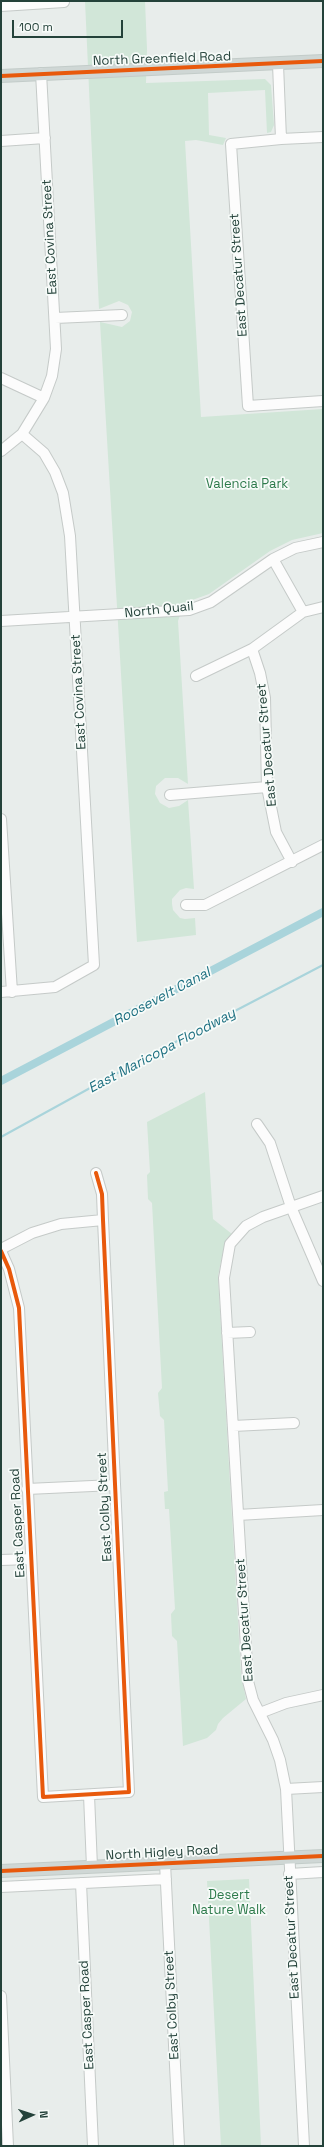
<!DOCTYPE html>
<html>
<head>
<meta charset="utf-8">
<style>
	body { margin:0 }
	#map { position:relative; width:324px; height:2147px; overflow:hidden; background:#e8edeb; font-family:"Space Grotesk",sans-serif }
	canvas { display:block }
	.frame { position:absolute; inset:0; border:2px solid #24423a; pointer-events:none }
	.north { position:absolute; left:12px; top:2095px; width:40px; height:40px; -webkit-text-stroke:3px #f7fbf9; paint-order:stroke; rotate:87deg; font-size:11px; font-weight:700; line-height:16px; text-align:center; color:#24423a }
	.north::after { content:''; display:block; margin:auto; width:14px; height:18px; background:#24423a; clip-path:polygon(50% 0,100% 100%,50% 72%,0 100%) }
	.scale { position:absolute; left:12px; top:20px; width:111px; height:18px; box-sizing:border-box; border:2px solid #24423a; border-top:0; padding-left:5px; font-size:12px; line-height:14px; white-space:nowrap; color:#24423a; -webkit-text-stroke:3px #f7fbf9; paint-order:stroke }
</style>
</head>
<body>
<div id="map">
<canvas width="324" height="2147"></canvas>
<div class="frame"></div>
<div class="north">N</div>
<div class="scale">100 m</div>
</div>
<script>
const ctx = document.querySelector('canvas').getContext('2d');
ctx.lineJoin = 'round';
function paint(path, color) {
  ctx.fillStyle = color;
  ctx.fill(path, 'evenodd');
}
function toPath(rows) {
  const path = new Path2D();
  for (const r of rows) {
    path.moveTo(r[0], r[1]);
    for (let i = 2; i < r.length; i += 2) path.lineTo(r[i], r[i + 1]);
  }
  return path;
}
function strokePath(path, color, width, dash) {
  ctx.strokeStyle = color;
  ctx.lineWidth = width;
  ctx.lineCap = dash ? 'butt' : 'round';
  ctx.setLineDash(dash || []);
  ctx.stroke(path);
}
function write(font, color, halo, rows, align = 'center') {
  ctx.font = font + ' "Space Grotesk",sans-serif';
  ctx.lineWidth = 3.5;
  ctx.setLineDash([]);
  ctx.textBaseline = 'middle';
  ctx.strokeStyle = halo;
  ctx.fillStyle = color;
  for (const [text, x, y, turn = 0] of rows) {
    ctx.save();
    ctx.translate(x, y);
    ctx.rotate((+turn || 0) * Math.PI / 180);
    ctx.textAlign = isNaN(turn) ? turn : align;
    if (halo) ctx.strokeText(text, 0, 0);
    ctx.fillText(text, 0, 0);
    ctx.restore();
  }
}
paint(toPath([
	[85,1,145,1,147,49,146,83,265,79,271,85,274,125,271,132,267,133,265,90,208,93,209,135,226,138,223,145,196,140,185,141,201,417,323,409,323,533,292,540,270,551,209,594,184,603,178,621,188,784,178,778,165,778,156,786,155,794,160,803,169,808,179,806,188,800,194,889,186,888,180,890,172,899,172,904,173,910,180,918,185,919,195,918,196,935,137,942,100,322,122,327,130,321,132,312,128,305,119,301,99,309],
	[205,1092,213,1219,232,1234,224,1247,218,1276,241,1674,246,1699,223,1718,218,1724,216,1730,207,1738,183,1746,177,1641,172,1636,171,1614,175,1609,169,1509,165,1509,164,1492,168,1491,164,1420,160,1416,158,1393,162,1388,152,1203,148,1199,147,1175,150,1172,147,1122],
	[249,1879,261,2146,221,2146,207,1881]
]), '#d1e6d8');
strokePath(toPath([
	[1,1137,141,1060,323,965]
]), '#a9d4db', 2);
strokePath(toPath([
	[1,1081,323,912]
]), '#a9d4db', 8);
const minor = toPath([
	[1,6,64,2],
	[278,64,281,139],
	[41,73,56,349,52,376,44,398],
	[323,137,281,139,231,144,248,406,323,401],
	[1,141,45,138],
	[55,318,122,315],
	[1,378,44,398,22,434,1,451],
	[273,559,303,612],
	[1,621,189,610,211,602,273,559,295,548,323,542],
	[252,649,260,673,265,698,267,787,276,832,292,862],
	[196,676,252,649,303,612,323,607],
	[170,795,267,787],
	[1,819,12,992],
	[186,905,205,905,323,845],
	[1,992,55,987,94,965,70,536,63,493,55,472,44,453,22,434],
	[257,1124,270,1143,291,1207,323,1281],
	[1,1249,32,1233,61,1224,103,1220],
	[1,1251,9,1269,19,1308,43,1797,129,1792,103,1220,102,1194,96,1173],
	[227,1333,250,1332],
	[233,1426,294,1423],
	[27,1489,114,1485],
	[238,1515,323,1510],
	[1,1560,30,1559],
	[260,1713,286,1703,323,1695],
	[286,1789,323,1787],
	[89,1795,92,1867],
	[165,1863,179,2146],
	[289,1874,323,1872],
	[81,1883,93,2146],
	[1,1887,166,1879],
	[1,1996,8,2146],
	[304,2146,286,1789,280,1760,273,1740,253,1700,248,1681,224,1278,230,1244,246,1226,263,1217,323,1196]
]);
const major = toPath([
	[1,76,323,61],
	[1,1871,323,1856]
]);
strokePath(minor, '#c5cac8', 12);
strokePath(major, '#c3ccc9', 14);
strokePath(minor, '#fcfcfc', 10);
strokePath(major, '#cfd7d5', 12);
strokePath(toPath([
	[1,76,323,61],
	[1,1251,9,1269,19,1308,43,1797,129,1792,103,1220,102,1194,96,1173],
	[1,1871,323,1856]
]), '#e8590c', 4);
write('13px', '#24423a', '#f7fbf9', [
	["North Greenfield Road",162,59,-2],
	["East Covina Street",50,237,-93],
	["East Decatur Street",239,275,-94],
	["North Quail",159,610,-6],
	["East Covina Street",79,692,-93],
	["East Decatur Street",267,745,-95],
	["East Colby Street",105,1507,-93],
	["East Casper Road",18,1523,-93],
	["East Decatur Street",245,1620,-94],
	["North Higley Road",162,1853,-3],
	["East Decatur Street",292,1937,-93],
	["East Colby Street",172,2005,-93],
	["East Casper Road",87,2015,-93]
]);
write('13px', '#2d7a4b', '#f7fbf9', [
	["Valencia Park",247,484],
	["Desert",229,1895],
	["Nature Walk",229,1910]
]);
write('italic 14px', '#1c6f80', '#f7fbf9', [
	["Roosevelt Canal",162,997,-28],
	["East Maricopa Floodway",162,1051,-28]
]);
</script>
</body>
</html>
